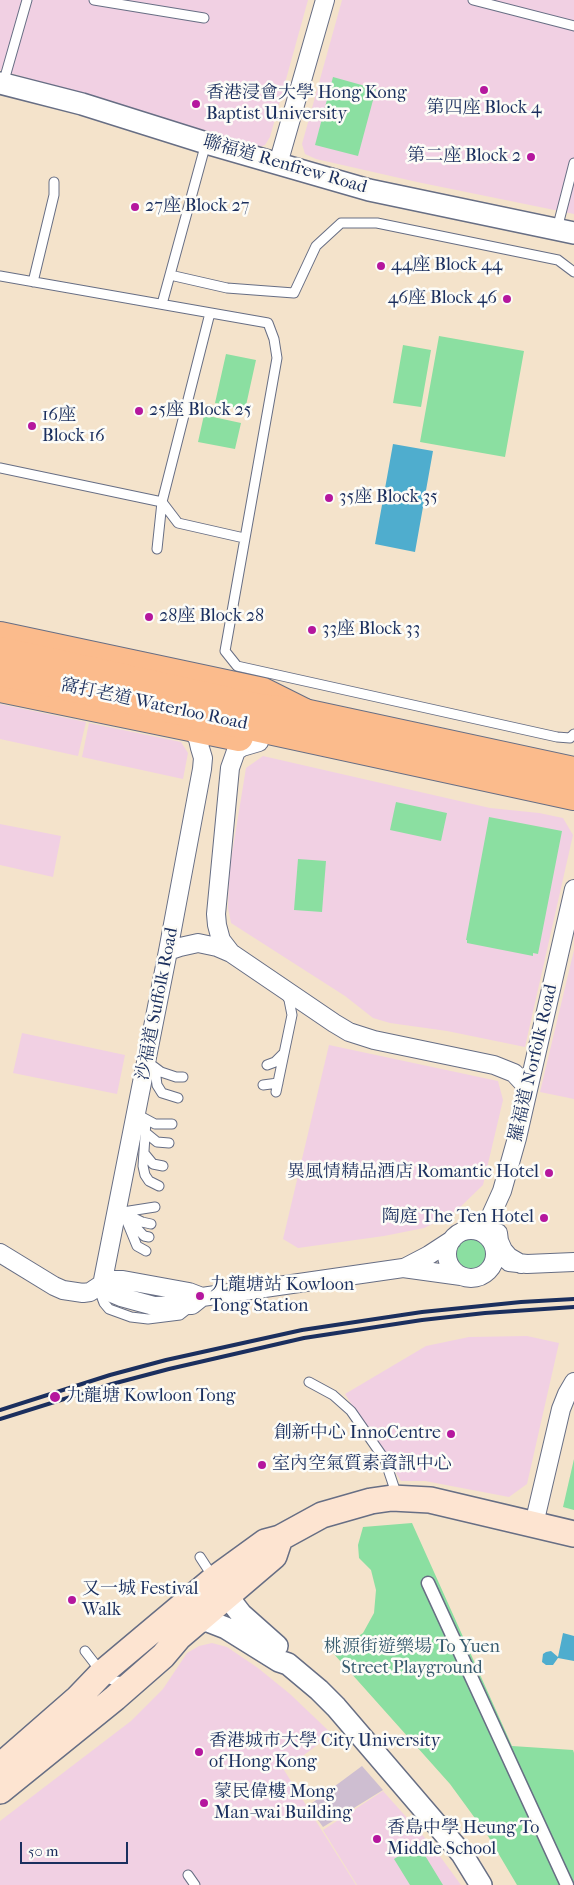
<!DOCTYPE html>
<html>
<head>
<meta charset="utf-8">
<style>
	body { margin:0 }
	#map { position:relative; width:574px; height:1885px; overflow:hidden; background:#f4e3cb; font-family:"IM FELL French Canon",serif }
	canvas { display:block }
	.scale { position:absolute; left:20px; top:1842px; width:108px; height:22px; box-sizing:border-box; border:2px solid #1b2f5e; border-top:0; padding-left:6px; font-size:15px; line-height:18px; white-space:nowrap; color:#1b2f5e; -webkit-text-stroke:4px #fdfcf7; paint-order:stroke }
</style>
</head>
<body>
<div id="map">
<canvas width="574" height="1885"></canvas>
<div class="scale">50 m</div>
</div>
<script>
const ctx = document.querySelector('canvas').getContext('2d');
ctx.lineJoin = 'round';
function paint(path, color) {
  ctx.fillStyle = color;
  ctx.fill(path, 'evenodd');
}
function toPath(rows) {
  const path = new Path2D();
  for (const r of rows) {
    if (r.length === 3) {
      path.moveTo(r[0] + r[2], r[1]);
      path.arc(r[0], r[1], r[2], 0, 2 * Math.PI);
      continue;
    }
    path.moveTo(r[0], r[1]);
    for (let i = 2; i < r.length; i += 2) path.lineTo(r[i], r[i + 1]);
  }
  return path;
}
function strokePath(path, color, width, dash) {
  ctx.strokeStyle = color;
  ctx.lineWidth = width;
  ctx.lineCap = dash ? 'butt' : 'round';
  ctx.setLineDash(dash || []);
  ctx.stroke(path);
}
function write(font, color, halo, rows, align = 'center') {
  ctx.font = font + ' "IM FELL French Canon","Noto Serif TC",serif';
  ctx.lineWidth = 5;
  ctx.setLineDash([]);
  ctx.textBaseline = 'middle';
  ctx.strokeStyle = halo;
  ctx.fillStyle = color;
  for (const [text, x, y, turn = 0] of rows) {
    ctx.save();
    ctx.translate(x, y);
    ctx.rotate((+turn || 0) * Math.PI / 180);
    ctx.textAlign = isNaN(turn) ? turn : align;
    if (halo) ctx.strokeText(text, 0, 0);
    ctx.fillText(text, 0, 0);
    ctx.restore();
  }
}
paint(toPath([
	[0,0,308,0,270,137,265,145,260,147,0,70],
	[342,0,574,0,574,214,417,182,316,159,305,154,302,144],
	[0,704,86,722,78,756,0,739],
	[89,723,181,742,188,753,183,779,82,757],
	[263,756,490,808,539,813,563,818,573,835,525,1047,447,1031,390,1023,373,1018,345,996,231,923,228,908,229,872,246,768],
	[0,824,61,836,53,877,0,865],
	[574,950,574,1099,540,1092],
	[22,1033,125,1055,117,1094,13,1073],
	[329,1045,498,1081,503,1100,483,1185,453,1214,424,1228,384,1236,298,1248,283,1239],
	[527,1336,559,1343,527,1484,509,1497,425,1481,401,1481,345,1394,426,1346,469,1337],
	[212,1643,227,1647,258,1668,290,1694,332,1734,284,1770,356,1885,0,1885,0,1821,131,1721,163,1689,187,1653,199,1646],
	[383,1791,434,1848,461,1885,357,1885,323,1830]
]), '#f1d0e3');
paint(toPath([
	[362,1766,383,1790,323,1827,308,1806]
]), '#cebed1');
paint(toPath([
	[333,77,376,89,358,156,315,145],
	[439,336,524,351,505,457,420,442],
	[403,345,431,350,421,407,393,403],
	[226,354,256,360,245,410,215,403],
	[204,415,241,423,235,449,198,442],
	[396,802,447,813,441,841,390,830],
	[489,817,562,831,538,954,533,953,533,956,467,943,467,940,466,940],
	[298,859,326,861,322,912,294,910],
	[471,1254,18],
	[574,1459,574,1510,563,1507],
	[412,1523,512,1746,573,1750,574,1753,574,1885,517,1885,488,1836,450,1784,333,1653,363,1633,374,1613,376,1590,371,1570,359,1558,358,1545,363,1527],
	[418,1844,443,1885,410,1885,394,1859]
]), '#8bdfa1');
paint(toPath([
	[393,444,433,451,415,552,375,544],
	[563,1633,574,1636,574,1661,558,1658,553,1665,546,1665,542,1662,543,1654,546,1652,551,1651,558,1657]
]), '#4fadce');
const service = toPath([
	[94,0,204,18],
	[473,0,574,26],
	[3,84,27,0],
	[557,229,574,163],
	[170,275,227,288,294,293,316,246,341,223,377,223,558,260,574,272],
	[0,276,268,323,274,339,277,358,225,651,237,666,557,737,570,738,574,734],
	[33,282,54,195,54,182],
	[162,304,206,143],
	[0,468,162,502,178,523,244,538],
	[157,549,162,502,210,313],
	[267,1065,275,1062,284,1053],
	[153,1066,161,1072,176,1077,183,1077],
	[155,1069,157,1085,162,1093,178,1098],
	[263,1085,278,1083],
	[276,1092,292,1015,289,1000,286,994],
	[142,1117,155,1124,172,1124],
	[146,1121,143,1166,145,1175,149,1181,159,1186],
	[146,1133,157,1142,169,1143],
	[144,1153,153,1164,163,1166],
	[118,1212,123,1212,155,1207],
	[123,1212,137,1246,146,1251],
	[128,1215,142,1222,151,1224],
	[130,1221,144,1236,149,1237],
	[101,1286,101,1295,104,1303,109,1309,131,1317,148,1319,180,1315,190,1307],
	[309,1382,333,1395,351,1411,385,1460,397,1496],
	[200,1557,213,1577],
	[85,1651,102,1673,108,1678,115,1681,127,1682],
	[188,1875,195,1885]
]);
const pedestrian = toPath([
	[428,1583,567,1885]
]);
const minor = toPath([
	[278,164,325,0],
	[190,727,198,739,200,748,203,758,202,769,168,951,102,1285,109,1292,121,1297,154,1306,192,1305,202,1297],
	[168,951,180,947,198,943,217,947,231,953,334,1023,349,1032,374,1040,494,1065,514,1073,528,1088],
	[231,953,221,940,217,925,216,914,230,768,236,751,242,747,259,742],
	[471,1254,24],
	[483,1233,502,1191,517,1138,574,889],
	[498,1233,499,1241,503,1250,509,1257,521,1264],
	[0,1253,54,1286,63,1290,83,1293,90,1292,108,1280,123,1280,189,1292,202,1297,403,1268,461,1276],
	[509,1262,527,1264,574,1262],
	[404,1268,429,1255,452,1240],
	[534,1524,561,1409,567,1394,574,1382]
]);
const tertiary = toPath([
	[0,83,82,104,206,143,369,190,574,233],
	[217,1583,241,1614,277,1646],
	[199,1621,208,1621,226,1628,279,1661,288,1664,319,1690,336,1707,462,1854,481,1885]
]);
const secondary = toPath([
	[0,1766,78,1698,102,1673,214,1579,265,1542,280,1538,322,1515,371,1501,392,1498,430,1500,574,1534],
	[0,1791,115,1698,163,1656,179,1637,274,1556,280,1538]
]);
const primary = toPath([
	[0,636,263,692,303,712],
	[0,688,239,737]
]);
const trunk = toPath([
	[0,651,259,708,304,713,574,771],
	[0,672,574,796]
]);
strokePath(service, '#676e84', 11);
strokePath(pedestrian, '#676e84', 15);
strokePath(minor, '#676e84', 20);
strokePath(tertiary, '#676e84', 24);
strokePath(secondary, '#676e84', 28);
strokePath(primary, '#676e84', 30);
strokePath(trunk, '#676e84', 30);
strokePath(service, '#fff', 9);
strokePath(pedestrian, '#fff', 12);
strokePath(minor, '#fff', 18);
strokePath(tertiary, '#fff', 21);
strokePath(secondary, '#fde4d1', 25);
strokePath(primary, '#fbbb8c', 28);
strokePath(trunk, '#fbbb8c', 28);
strokePath(toPath([
	[0,1410,110,1375,166,1360,302,1330,422,1312,521,1302,574,1299],
	[0,1419,112,1384,169,1369,304,1338,422,1320,485,1313,574,1307]
]), '#1b2f5e', 4);
for (const [x, y, r, color] of [
	[484,90,5,"#b5179e"],
	[196,104,5,"#b5179e"],
	[531,157,5,"#b5179e"],
	[135,207,5,"#b5179e"],
	[381,266,5,"#b5179e"],
	[507,299,5,"#b5179e"],
	[139,411,5,"#b5179e"],
	[32,426,5,"#b5179e"],
	[329,498,5,"#b5179e"],
	[149,617,5,"#b5179e"],
	[312,630,5,"#b5179e"],
	[549,1173,5,"#b5179e"],
	[544,1218,5,"#b5179e"],
	[200,1296,5,"#b5179e"],
	[55,1397,6,"#b5179e"],
	[451,1434,5,"#b5179e"],
	[262,1465,5,"#b5179e"],
	[72,1600,5,"#b5179e"],
	[199,1752,5,"#b5179e"],
	[204,1803,5,"#b5179e"],
	[377,1839,5,"#b5179e"]
]) {
  const dot = new Path2D();
  dot.arc(x, y, r, 0, 2 * Math.PI);
  ctx.fillStyle = color;
  ctx.fill(dot);
  strokePath(dot, '#fdfcf7', 2);
}
write('18px', '#1b2f5e', '#fdfcf7', [
	["香港浸會大學 Hong Kong",206,94],
	["Baptist University",206,115],
	["第四座 Block 4",484,109,"center"],
	["第二座 Block 2",521,157,"right"],
	["27座 Block 27",145,207],
	["44座 Block 44",391,266],
	["46座 Block 46",497,299,"right"],
	["25座 Block 25",149,411],
	["16座",42,416],
	["Block 16",42,437],
	["35座 Block 35",339,498],
	["28座 Block 28",159,617],
	["33座 Block 33",322,630],
	["異風情精品酒店 Romantic Hotel",539,1173,"right"],
	["陶庭 The Ten Hotel",534,1218,"right"],
	["九龍塘站 Kowloon",210,1286],
	["Tong Station",210,1307],
	["九龍塘 Kowloon Tong",66,1397],
	["創新中心 InnoCentre",441,1434,"right"],
	["室內空氣質素資訊中心",272,1465],
	["又一城 Festival",82,1590],
	["Walk",82,1611],
	["香港城市大學 City University",209,1742],
	["of Hong Kong",209,1763],
	["蒙民偉樓 Mong",214,1793],
	["Man-wai Building",214,1814],
	["香島中學 Heung To",387,1829],
	["Middle School",387,1850]
], 'left');
write('18px', '#1b2f5e', '#fdfcf7', [
	["聯福道 Renfrew Road",285,165,16],
	["窩打老道 Waterloo Road",154,705,12],
	["沙福道 Suffolk Road",158,1004,-79],
	["羅福道 Norfolk Road",534,1063,-77]
]);
write('18px', '#375b6f', '#fdfcf7', [
	["桃源街遊樂場 To Yuen",412,1648],
	["Street Playground",412,1669]
]);
</script>
</body>
</html>
